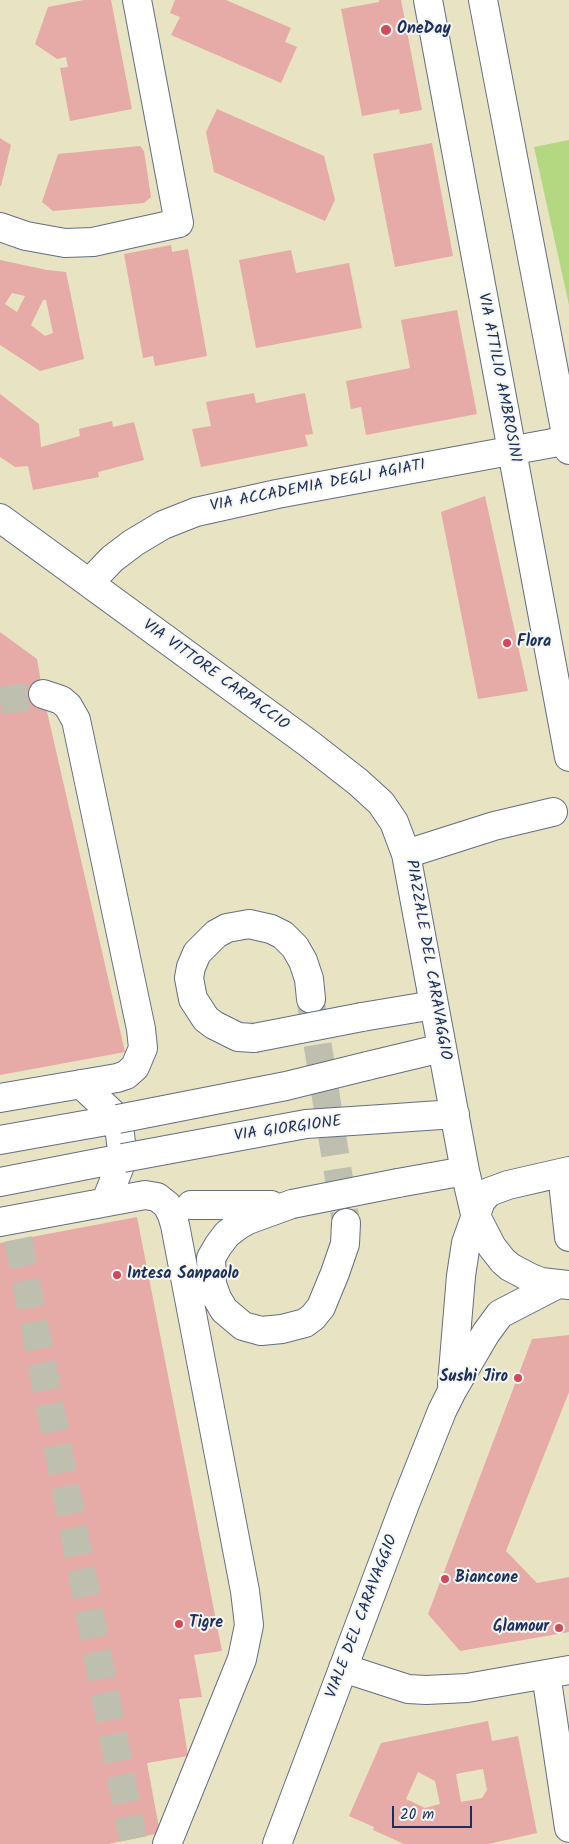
<!DOCTYPE html>
<html>
<head>
<meta charset="utf-8">
<style>
	body { margin:0 }
	#map { position:relative; width:569px; height:1844px; overflow:hidden; background:#e8e3c3; font-family:Kalam,sans-serif }
	canvas { display:block }
	.scale { position:absolute; left:392px; top:1806px; width:80px; height:22px; box-sizing:border-box; border:2px solid #1b2f5e; border-top:0; padding-left:6px; font-size:15px; line-height:18px; white-space:nowrap; color:#1b2f5e; -webkit-text-stroke:4px #f6f6f2; paint-order:stroke }
</style>
</head>
<body>
<div id="map">
<canvas width="569" height="1844"></canvas>
<div class="scale">20 m</div>
</div>
<script>
const ctx = document.querySelector('canvas').getContext('2d');
ctx.lineJoin = 'round';
function paint(path, color) {
  ctx.fillStyle = color;
  ctx.fill(path, 'evenodd');
}
function toPath(rows) {
  const path = new Path2D();
  for (const r of rows) {
    path.moveTo(r[0], r[1]);
    for (let i = 2; i < r.length; i += 2) path.lineTo(r[i], r[i + 1]);
  }
  return path;
}
function strokePath(path, color, width, dash) {
  ctx.strokeStyle = color;
  ctx.lineWidth = width;
  ctx.lineCap = dash ? 'butt' : 'round';
  ctx.setLineDash(dash || []);
  ctx.stroke(path);
}
function write(font, color, halo, rows, align = 'center') {
  ctx.font = font + ' Kalam,sans-serif';
  ctx.lineWidth = 4;
  ctx.setLineDash([]);
  ctx.textBaseline = 'middle';
  ctx.strokeStyle = halo;
  ctx.fillStyle = color;
  for (const [text, x, y, turn = 0] of rows) {
    ctx.save();
    ctx.translate(x, y);
    ctx.rotate((+turn || 0) * Math.PI / 180);
    ctx.textAlign = isNaN(turn) ? turn : align;
    if (halo) ctx.strokeText(text, 0, 0);
    ctx.fillText(text, 0, 0);
    ctx.restore();
  }
}
paint(toPath([
	[569,140,569,305,534,147]
]), '#b3d881');
paint(toPath([
	[84,0,111,0,132,109,70,121,60,68,68,67,66,57,57,59,35,44,48,7],
	[175,0,226,0,291,28,285,42,297,47,281,83,171,35,180,17,170,13],
	[379,0,401,0,422,110,400,114,399,109,362,116,341,9,379,2],
	[217,109,324,156,335,200,325,221,214,172,206,132],
	[0,138,11,145,1,186,0,186],
	[432,143,453,256,395,267,373,154],
	[140,146,144,151,151,197,144,203,53,211,42,202,58,154],
	[171,245,172,252,188,249,207,356,155,366,153,356,143,358,124,254],
	[291,250,296,273,349,263,362,328,256,348,239,260],
	[0,260,47,270,66,272,84,359,40,371,0,345],
	[12,293,25,296,17,312,5,304],
	[43,300,46,300,53,333,45,336,31,325],
	[457,310,477,414,366,435,361,407,351,409,346,381,410,368,401,320],
	[254,393,256,403,305,393,313,434,305,435,308,446,201,467,192,429,211,426,206,402],
	[0,394,39,424,41,447,80,436,79,429,112,421,113,427,134,422,144,460,98,472,99,477,33,490,28,466,15,467,0,457],
	[485,496,528,691,478,699,441,512],
	[0,632,37,659,43,694,125,1052,0,1075],
	[137,1217,222,1651,194,1655,202,1697,179,1699,188,1756,147,1763,160,1833,108,1844,0,1844,0,1243],
	[569,1335,569,1392,506,1551,537,1583,569,1577,569,1632,460,1651,428,1614,532,1339],
	[488,1721,492,1741,518,1736,537,1833,488,1844,404,1844,373,1830,374,1827,349,1816,381,1743],
	[483,1769,487,1790,482,1798,461,1802,456,1774],
	[418,1772,435,1781,440,1804,425,1808,406,1799]
]), '#e6aaa7');
strokePath(toPath([
	[0,701,43,694],
	[311,1003,346,1223],
	[18,1239,133,1839]
]), '#bfbfaf', 28, [28, 14]);
const minor = toPath([
	[428,0,569,757],
	[483,0,569,450],
	[0,227,26,236,65,243,93,242,179,223,137,0],
	[0,518,308,743,358,782,381,803,394,822,406,854,465,1171,475,1214,492,1247,503,1261,510,1267,529,1277,541,1282,569,1285],
	[89,583,112,559,133,543,163,525,196,512,277,494,569,440],
	[406,854,494,826,553,812],
	[362,1017,434,1005],
	[254,1038,238,1037,214,1025,206,1019,193,999,189,978,191,967,197,953,216,934,227,928,249,924,271,929,283,935,295,947,303,961,309,979,311,999],
	[367,1066,442,1048],
	[81,1084,118,1119,123,1158,106,1201],
	[0,1098,117,1078,126,1075,135,1067,143,1048,141,1029,76,720,68,706,61,700,43,694],
	[382,1119,455,1114],
	[0,1140,118,1119],
	[562,1173,569,1237],
	[0,1182,123,1158],
	[398,1183,465,1171],
	[292,1204,248,1220,239,1225,227,1234,218,1246,211,1258,212,1284,217,1298,224,1310,243,1326,261,1331,282,1329,305,1323,313,1317,321,1307,335,1273,345,1244,346,1223],
	[191,1205,271,1205],
	[0,1222,145,1195,157,1197,167,1205,172,1215,175,1225,245,1591,249,1625,242,1659,167,1844],
	[452,1384,461,1276,466,1243,481,1201,489,1192,508,1185,569,1171],
	[343,1668,408,1689,426,1690,467,1688,569,1670],
	[546,1674,569,1828],
	[277,1844,405,1504,442,1411,452,1391,486,1333,500,1314,556,1285]
]);
strokePath(minor, '#636e81', 30);
strokePath(minor, '#fff', 28);
const minorBridge = toPath([
	[254,1038,362,1017],
	[118,1119,286,1086,367,1066],
	[123,1158,306,1124,382,1119],
	[292,1204,398,1183]
]);
strokePath(minorBridge, '#636e81', 30, []);
strokePath(minorBridge, '#fff', 28);
for (const [x, y, r, color] of [
	[386,30,6,"#d1495b"],
	[507,643,5,"#d1495b"],
	[117,1275,5,"#d1495b"],
	[518,1378,5,"#d1495b"],
	[445,1579,5,"#d1495b"],
	[179,1624,5,"#d1495b"],
	[559,1628,5,"#d1495b"]
]) {
  const dot = new Path2D();
  dot.arc(x, y, r, 0, 2 * Math.PI);
  ctx.fillStyle = color;
  ctx.fill(dot);
  strokePath(dot, '#f6f6f2', 2);
}
write('bold 16px', '#1b2f5e', '#f6f6f2', [
	["OneDay",397,30],
	["Flora",517,643],
	["Intesa Sanpaolo",127,1275],
	["Sushi Jiro",508,1378,"right"],
	["Biancone",455,1579],
	["Tigre",189,1624],
	["Glamour",549,1628,"right"]
], 'left');
write('16px', '#1b2f5e', '#f6f6f2', [
	["VIA ATTILIO AMBROSINI",498,378,79],
	["VIA ACCADEMIA DEGLI AGIATI",318,487,-11],
	["VIA VITTORE CARPACCIO",215,676,36],
	["PIAZZALE DEL CARAVAGGIO",427,960,80],
	["VIA GIORGIONE",288,1130,-8],
	["VIALE DEL CARAVAGGIO",363,1617,-69]
]);
</script>
</body>
</html>
